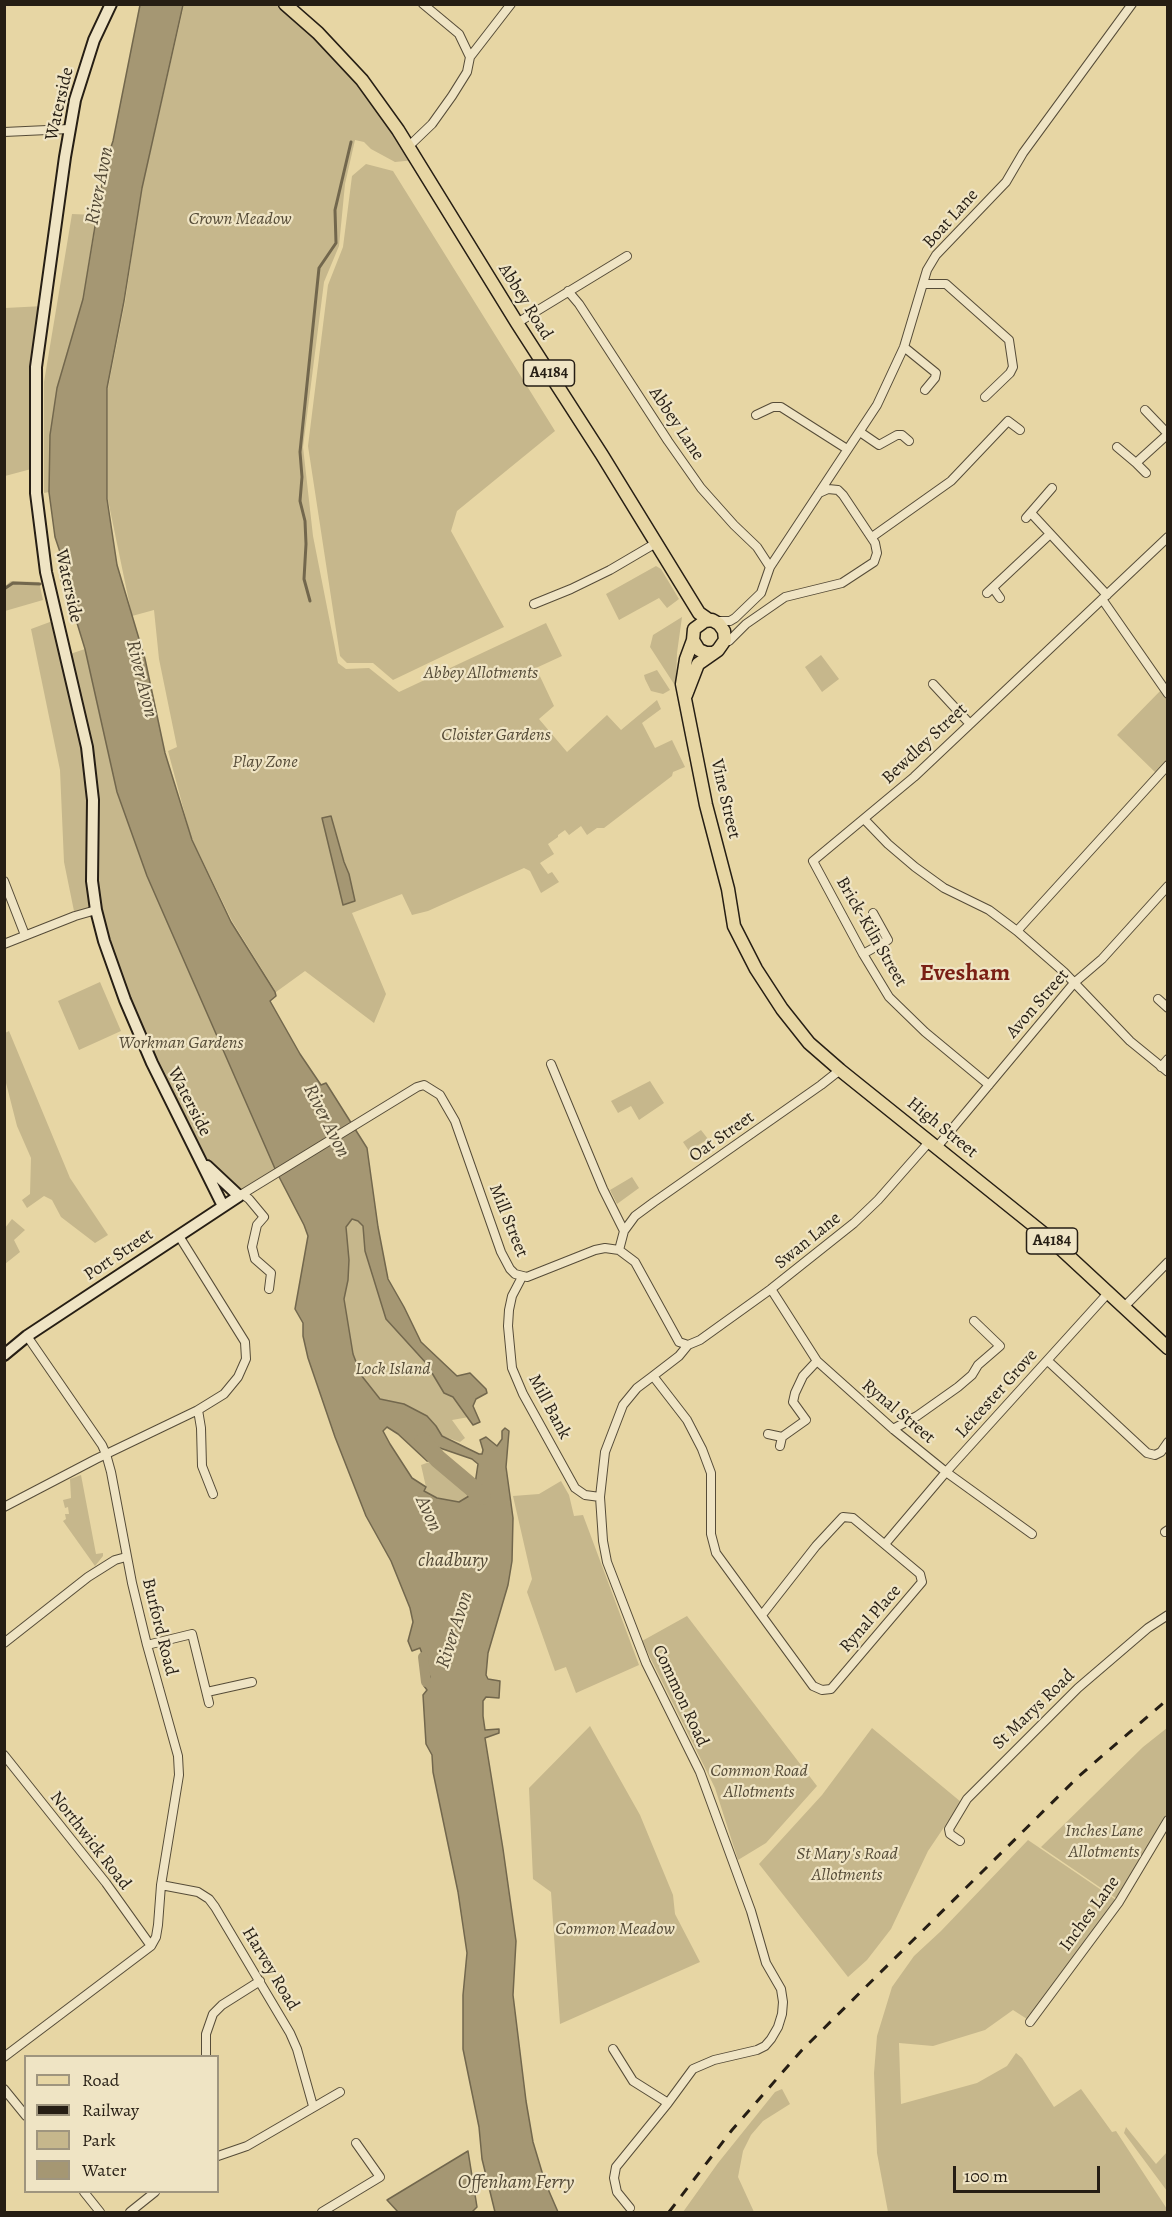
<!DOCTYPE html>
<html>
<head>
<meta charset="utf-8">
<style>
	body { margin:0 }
	#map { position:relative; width:1172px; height:2217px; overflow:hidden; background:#e7d6a4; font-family:Alegreya,serif }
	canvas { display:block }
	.frame { position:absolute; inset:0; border:6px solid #261e14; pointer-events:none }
	.legend { position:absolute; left:24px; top:2055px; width:195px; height:138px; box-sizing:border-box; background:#efe4c4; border:2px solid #9f957e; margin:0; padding:8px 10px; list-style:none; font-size:18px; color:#261e14 }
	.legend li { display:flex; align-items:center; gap:12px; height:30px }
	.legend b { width:30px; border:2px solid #9f957e }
	.scale { position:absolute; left:953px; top:2166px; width:147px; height:27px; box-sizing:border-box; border:3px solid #261e14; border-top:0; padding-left:8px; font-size:18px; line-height:21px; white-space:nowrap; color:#261e14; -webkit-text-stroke:4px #efe4c4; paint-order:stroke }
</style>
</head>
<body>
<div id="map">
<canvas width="1172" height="2217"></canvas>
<div class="frame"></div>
<ul class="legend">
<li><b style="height:8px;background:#e7d6a4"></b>Road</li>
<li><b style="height:8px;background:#261e14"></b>Railway</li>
<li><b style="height:16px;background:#c6b78c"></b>Park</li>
<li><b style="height:16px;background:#a59773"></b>Water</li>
</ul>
<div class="scale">100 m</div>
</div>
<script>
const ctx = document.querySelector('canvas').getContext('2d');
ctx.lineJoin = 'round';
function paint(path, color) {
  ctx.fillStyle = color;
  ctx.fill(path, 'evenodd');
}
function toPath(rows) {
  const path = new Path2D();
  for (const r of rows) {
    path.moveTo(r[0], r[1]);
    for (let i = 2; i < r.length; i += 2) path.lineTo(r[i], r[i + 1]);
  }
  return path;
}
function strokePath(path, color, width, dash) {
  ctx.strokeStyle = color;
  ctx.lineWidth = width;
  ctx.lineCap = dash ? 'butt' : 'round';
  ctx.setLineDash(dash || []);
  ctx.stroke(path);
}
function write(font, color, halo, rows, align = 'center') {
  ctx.font = font + ' Alegreya,serif';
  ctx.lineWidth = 4.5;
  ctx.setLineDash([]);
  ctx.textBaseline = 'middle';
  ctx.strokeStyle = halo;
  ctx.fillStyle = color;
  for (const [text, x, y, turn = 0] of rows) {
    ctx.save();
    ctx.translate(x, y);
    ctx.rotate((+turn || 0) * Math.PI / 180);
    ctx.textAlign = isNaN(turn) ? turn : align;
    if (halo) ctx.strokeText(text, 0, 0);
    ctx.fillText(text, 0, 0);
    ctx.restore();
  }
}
paint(toPath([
	[184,5,283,5,366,89,415,160,395,162,371,149,364,142,355,140,345,184,339,246,324,282,303,447,313,536,338,663,346,669,369,668,399,692,546,623,562,656,536,668,554,706,539,719,567,752,607,715,621,730,657,700,661,709,642,723,655,748,672,740,685,767,673,772,672,776,604,828,597,828,587,835,581,826,569,835,565,830,558,835,558,837,548,844,554,854,540,863,548,874,552,872,559,882,541,893,530,871,524,868,428,911,412,915,402,894,352,913,386,994,374,1023,305,971,276,992,232,921,191,837,168,751,177,747,159,659,154,610,132,616,108,500,108,388,125,302,142,188],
	[366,164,393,171,555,431,457,511,451,531,504,627,393,680,373,663,347,663,340,656,308,446,328,285,343,247,352,176],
	[72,214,96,215,83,299,57,388,50,435,49,492,44,493,44,382],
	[44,306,35,468,5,476,5,308],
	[656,566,661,569,679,599,667,608,659,598,619,620,606,594],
	[11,581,39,582,43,600,5,611,5,586],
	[682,617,677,653,676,683,674,684,650,647,653,635],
	[58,619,67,655,85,649,117,792,147,876,276,1171,242,1194,208,1168,164,1090,96,911,75,916,64,862,60,770,31,629],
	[821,655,839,679,822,692,805,667],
	[657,670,670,690,663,694,651,691,645,679,644,675],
	[1163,688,1167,694,1167,765,1158,775,1117,735],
	[100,982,121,1031,79,1050,58,1001],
	[9,1031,70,1178,108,1235,95,1243,61,1217,52,1200,44,1196,27,1208,22,1200,30,1194,31,1158,17,1126,5,1079,5,1033],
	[650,1081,664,1103,639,1120,631,1106,618,1113,611,1101],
	[701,1130,708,1139,689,1151,683,1142],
	[632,1177,639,1188,617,1204,610,1190],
	[12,1219,25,1230,14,1240,20,1252,5,1264,5,1228],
	[352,1219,365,1224,373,1279,444,1393,453,1397,469,1417,452,1420,465,1438,460,1442,442,1436,404,1404,380,1400,361,1375,353,1354,344,1299,349,1260,346,1227],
	[438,1459,470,1495,466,1499,459,1502,437,1498,424,1491,426,1487,421,1465],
	[81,1475,96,1554,103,1553,103,1556,95,1566,63,1521,66,1519,65,1514,69,1514,68,1507,65,1508,63,1500,71,1498,70,1479],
	[561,1481,569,1495,574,1516,583,1515,639,1665,576,1693,566,1667,555,1671,527,1592,532,1579,513,1496,539,1494],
	[687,1616,817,1786,766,1843,738,1860,715,1788,642,1641],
	[590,1726,640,1815,673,1895,675,1914,700,1962,560,2024,551,1892,533,1879,529,1788],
	[872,1728,961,1802,928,1851,891,1929,867,1960,848,1977,759,1864,822,1795],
	[1167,1728,1167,1813,1117,1899,1041,1847,1143,1747],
	[1028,1840,1116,1900,1027,2019,1013,2010,985,2030,933,2046,899,2043,901,2104,977,2083,1007,2066,1016,2053,1022,2058,1054,2107,1081,2089,1112,2132,1116,2131,1167,2209,1167,2212,888,2212,877,2153,874,2073,877,2036,892,1987,914,1956,941,1931],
	[782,2089,790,2104,763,2121,751,2135,743,2151,738,2177,754,2212,683,2212,718,2163,775,2092],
	[1126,2127,1156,2164,1167,2152,1167,2191,1124,2133]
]), '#c6b78c');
const water = toPath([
	[140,5,183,5,142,188,124,301,107,388,107,499,117,565,145,659,165,753,192,840,231,922,275,992,276,996,270,1001,300,1054,321,1085,326,1083,367,1148,378,1227,388,1279,404,1307,421,1342,457,1376,470,1373,486,1389,487,1393,476,1399,473,1406,480,1422,473,1425,453,1397,444,1393,426,1363,386,1319,365,1251,363,1226,358,1221,352,1219,346,1227,349,1260,348,1280,344,1299,353,1354,361,1375,380,1399,404,1404,427,1416,436,1426,442,1436,479,1454,482,1454,483,1450,480,1440,486,1437,497,1446,502,1439,502,1431,505,1428,509,1431,506,1467,513,1518,512,1561,508,1585,488,1653,486,1675,488,1679,500,1681,499,1698,486,1697,483,1701,483,1716,485,1730,499,1729,499,1733,485,1738,503,1849,516,1941,513,1995,526,2101,533,2142,545,2182,558,2212,495,2212,482,2159,479,2127,463,2049,463,1995,467,1953,458,1892,433,1772,432,1755,426,1744,423,1695,427,1690,424,1686,430,1677,420,1648,412,1651,408,1641,413,1622,410,1608,391,1561,366,1516,335,1437,308,1358,303,1336,303,1323,295,1309,308,1236,304,1225,276,1171,147,876,117,792,85,649,66,587,61,581,64,574,61,555,55,537,49,492,50,435,57,388,83,299,105,165,113,141,140,5],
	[387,1427,398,1434,427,1461,436,1461,440,1457,437,1452,437,1447,472,1459,478,1464,475,1484,465,1479,460,1485,469,1496,459,1502,437,1498,424,1491,426,1487,412,1478,390,1444,383,1431,387,1427],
	[331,816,344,862,349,874,355,901,343,905,322,818,331,816],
	[468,2151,477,2207,472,2212,398,2212,387,2200,468,2151]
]);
paint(water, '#a59773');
strokePath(water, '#72674d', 1.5);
strokePath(toPath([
	[4,589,13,583,40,584],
	[310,601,304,579,306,544,305,521,300,501,302,477,300,452,319,268,336,243,335,210,351,142]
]), '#72674d', 3);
strokePath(toPath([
	[423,1657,426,1682]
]), '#a59773', 10);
strokePath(toPath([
	[423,1442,438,1459,482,1496]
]), '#a59773', 18);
const street = toPath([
	[470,57,511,4],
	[4,132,69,129],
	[408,147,432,124,452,96,467,72,470,57,459,34,423,4],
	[924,284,946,284,1009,340,1013,367,1010,373,985,397],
	[568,291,579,304,668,441,701,488,734,525,757,547,770,567],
	[517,323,627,256],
	[904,347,936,373,935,378,925,390],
	[1145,410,1168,434],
	[756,415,773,407,781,407,847,449],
	[860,432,879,445,897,435,902,435,909,441],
	[1117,447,1136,463],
	[1146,473,1136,463,1168,434],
	[1031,513,1107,595],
	[1026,518,1052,488],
	[872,537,951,481,1008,421,1020,430],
	[993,588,1000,598],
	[987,593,1050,534],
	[1102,599,1168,694],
	[534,604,571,589,610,570,656,543],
	[716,621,730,621,735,618,761,593,770,567,877,405,904,347,927,270,936,255,1006,182,1023,153,1132,4],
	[725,640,729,641,746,624,785,597,842,583,874,562,877,553,875,543,843,495,838,490,828,489,819,493],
	[933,684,970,724],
	[864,819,888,844,915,867,944,888,989,910,1017,931,1064,972,1130,1041,1168,1072],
	[4,881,25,935],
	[1017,931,1168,765],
	[4,944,75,916,96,910],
	[863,954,888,940,873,913],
	[1158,999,1168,1008],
	[551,1064,603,1189,624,1231,619,1250],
	[1161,1067,1168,1059],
	[989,1085,925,1032,889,997,863,954,813,861,914,777,1168,537],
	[937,1147,1074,983,1102,959,1168,886],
	[242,1194,249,1199,264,1217,257,1225,252,1247,255,1259,271,1273,269,1289],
	[239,1196,417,1087,424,1085,440,1095,455,1121,501,1252,510,1269,515,1274,527,1277,595,1250,605,1248,619,1250,635,1262,679,1342,688,1345],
	[624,1231,635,1216,654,1202,821,1085,840,1070],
	[522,1277,512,1296,509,1310,508,1326,512,1368,523,1394,575,1488,585,1495,600,1497],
	[771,1289,817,1361,893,1429,946,1472,1032,1534],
	[1124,1307,1168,1262],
	[688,1345,679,1356,653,1376,687,1420,702,1449,711,1473,711,1534,716,1553,813,1686,822,1690,831,1689,922,1582,920,1574,853,1518,843,1517,816,1546,762,1615],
	[688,1345,700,1340,771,1289,854,1223,878,1200,930,1141],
	[1048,1361,1147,1453,1155,1455,1161,1452,1168,1442],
	[198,1410,201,1428,202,1466,213,1494],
	[893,1429,917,1416,958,1387,972,1375,978,1365,1000,1346,974,1321],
	[768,1434,782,1437],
	[780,1446,782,1437,806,1420,793,1402,795,1393,803,1376,817,1361],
	[4,1507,96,1459,198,1410,224,1394,238,1377,246,1359,245,1342,179,1236],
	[1165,1532,1168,1530],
	[885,1544,946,1472,1109,1292],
	[4,1643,88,1577,115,1560,126,1557],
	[147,1645,192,1634,209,1703],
	[207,1692,252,1682],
	[4,1755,106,1883,151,1946],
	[960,1841,950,1834,949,1829,967,1799,1078,1688,1148,1628,1168,1615],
	[161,1885,198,1892,209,1899,215,1907,290,2033,297,2049,313,2106],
	[1030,2022,1119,1902,1168,1820],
	[613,2049,633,2081,668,2103,693,2069,714,2060,757,2050,765,2046,771,2039,778,2027,782,2014,783,2002,781,1989,766,1963,751,1911,700,1772,646,1663,607,1562,603,1541,600,1497,605,1452,623,1405,637,1388,653,1376],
	[206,2056,206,2034,213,2014,222,2005,260,1981],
	[4,2057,151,1946,156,1937,158,1925,161,1885,179,1775,178,1756,147,1645,132,1583,111,1472,106,1454,102,1445,27,1336],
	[4,2089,26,2116],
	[218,2156,247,2146,340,2092],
	[84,2192,100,2212],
	[630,2208,617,2192,614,2178,616,2167,668,2103],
	[130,2212,155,2192],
	[322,2212,380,2177,356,2143]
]);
const secondary = toPath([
	[111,4,94,40,75,100,65,157,36,367,36,493,46,572,87,747,93,800,92,881,96,910,104,941,125,1000,152,1063,223,1206],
	[4,1355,27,1336,239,1196,207,1166]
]);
const primary = toPath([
	[285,4,318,33,362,80,398,130,517,323,602,455,699,613,709,620],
	[693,640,686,659,682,684,706,805,728,889,734,926,756,969,782,1009,809,1043,840,1070,1048,1237,1168,1348],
	[686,695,698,664,718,650,725,640,724,631,719,624,712,620,705,621,694,629,693,640,699,650,706,653,712,653]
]);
strokePath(street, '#564c38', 10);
strokePath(secondary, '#261e14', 14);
strokePath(primary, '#261e14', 15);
strokePath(street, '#efe4c4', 8);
strokePath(secondary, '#efe4c4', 10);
strokePath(primary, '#e7d6a4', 12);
strokePath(toPath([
	[669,2212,732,2130,802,2050,1079,1776,1168,1699]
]), '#261e14', 3, [10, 10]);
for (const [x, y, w] of [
	[549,373,51],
	[1052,1241,51]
]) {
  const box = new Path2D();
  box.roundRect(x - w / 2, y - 13, w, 26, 4.5);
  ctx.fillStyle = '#efe4c4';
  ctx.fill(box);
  strokePath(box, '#261e14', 1.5);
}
write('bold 16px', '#261e14', null, [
	["A4184",549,373],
	["A4184",1052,1241]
]);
write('18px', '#261e14', '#efe4c4', [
	["Waterside",60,104,-77],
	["Boat Lane",951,219,-48],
	["Abbey Road",525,302,58],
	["Abbey Lane",676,424,56],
	["Waterside",68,586,78],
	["Bewdley Street",925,744,-43],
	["Vine Street",725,799,77],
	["Brick-Kiln Street",871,932,60],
	["Avon Street",1038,1004,-49],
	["Waterside",189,1102,63],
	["High Street",942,1128,39],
	["Oat Street",722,1137,-35],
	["Mill Street",508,1221,68],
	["Swan Lane",808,1241,-39],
	["Port Street",119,1255,-34],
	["Leicester Grove",997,1394,-48],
	["Mill Bank",549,1407,62],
	["Rynal Street",898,1412,40],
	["Rynal Place",871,1619,-49],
	["Burford Road",159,1627,76],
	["Common Road",680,1696,65],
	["St Marys Road",1034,1710,-44],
	["Northwick Road",90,1841,52],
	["Inches Lane",1090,1914,-54],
	["Harvey Road",270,1969,59]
]);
write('italic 18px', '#564c38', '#efe4c4', [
	["Crown Meadow",240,220],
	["Abbey Allotments",481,674],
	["Cloister Gardens",496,736],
	["Play Zone",265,763],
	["Workman Gardens",181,1044],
	["Lock Island",393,1370],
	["Common Road",759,1772],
	["Allotments",759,1793],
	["Inches Lane",1104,1832],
	["Allotments",1104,1853],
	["St Mary's Road",847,1855],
	["Allotments",847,1876],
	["Common Meadow",615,1930]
]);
write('italic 20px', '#524835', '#efe4c4', [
	["River Avon",100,186,-79],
	["River Avon",141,679,76],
	["River Avon",326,1121,63],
	["Avon",428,1514,65],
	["chadbury",453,1561],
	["River Avon",455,1630,-72],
	["Offenham Ferry",516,2183]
]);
write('bold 24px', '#7a1f14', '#efe4c4', [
	["Evesham",965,974]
]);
</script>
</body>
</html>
